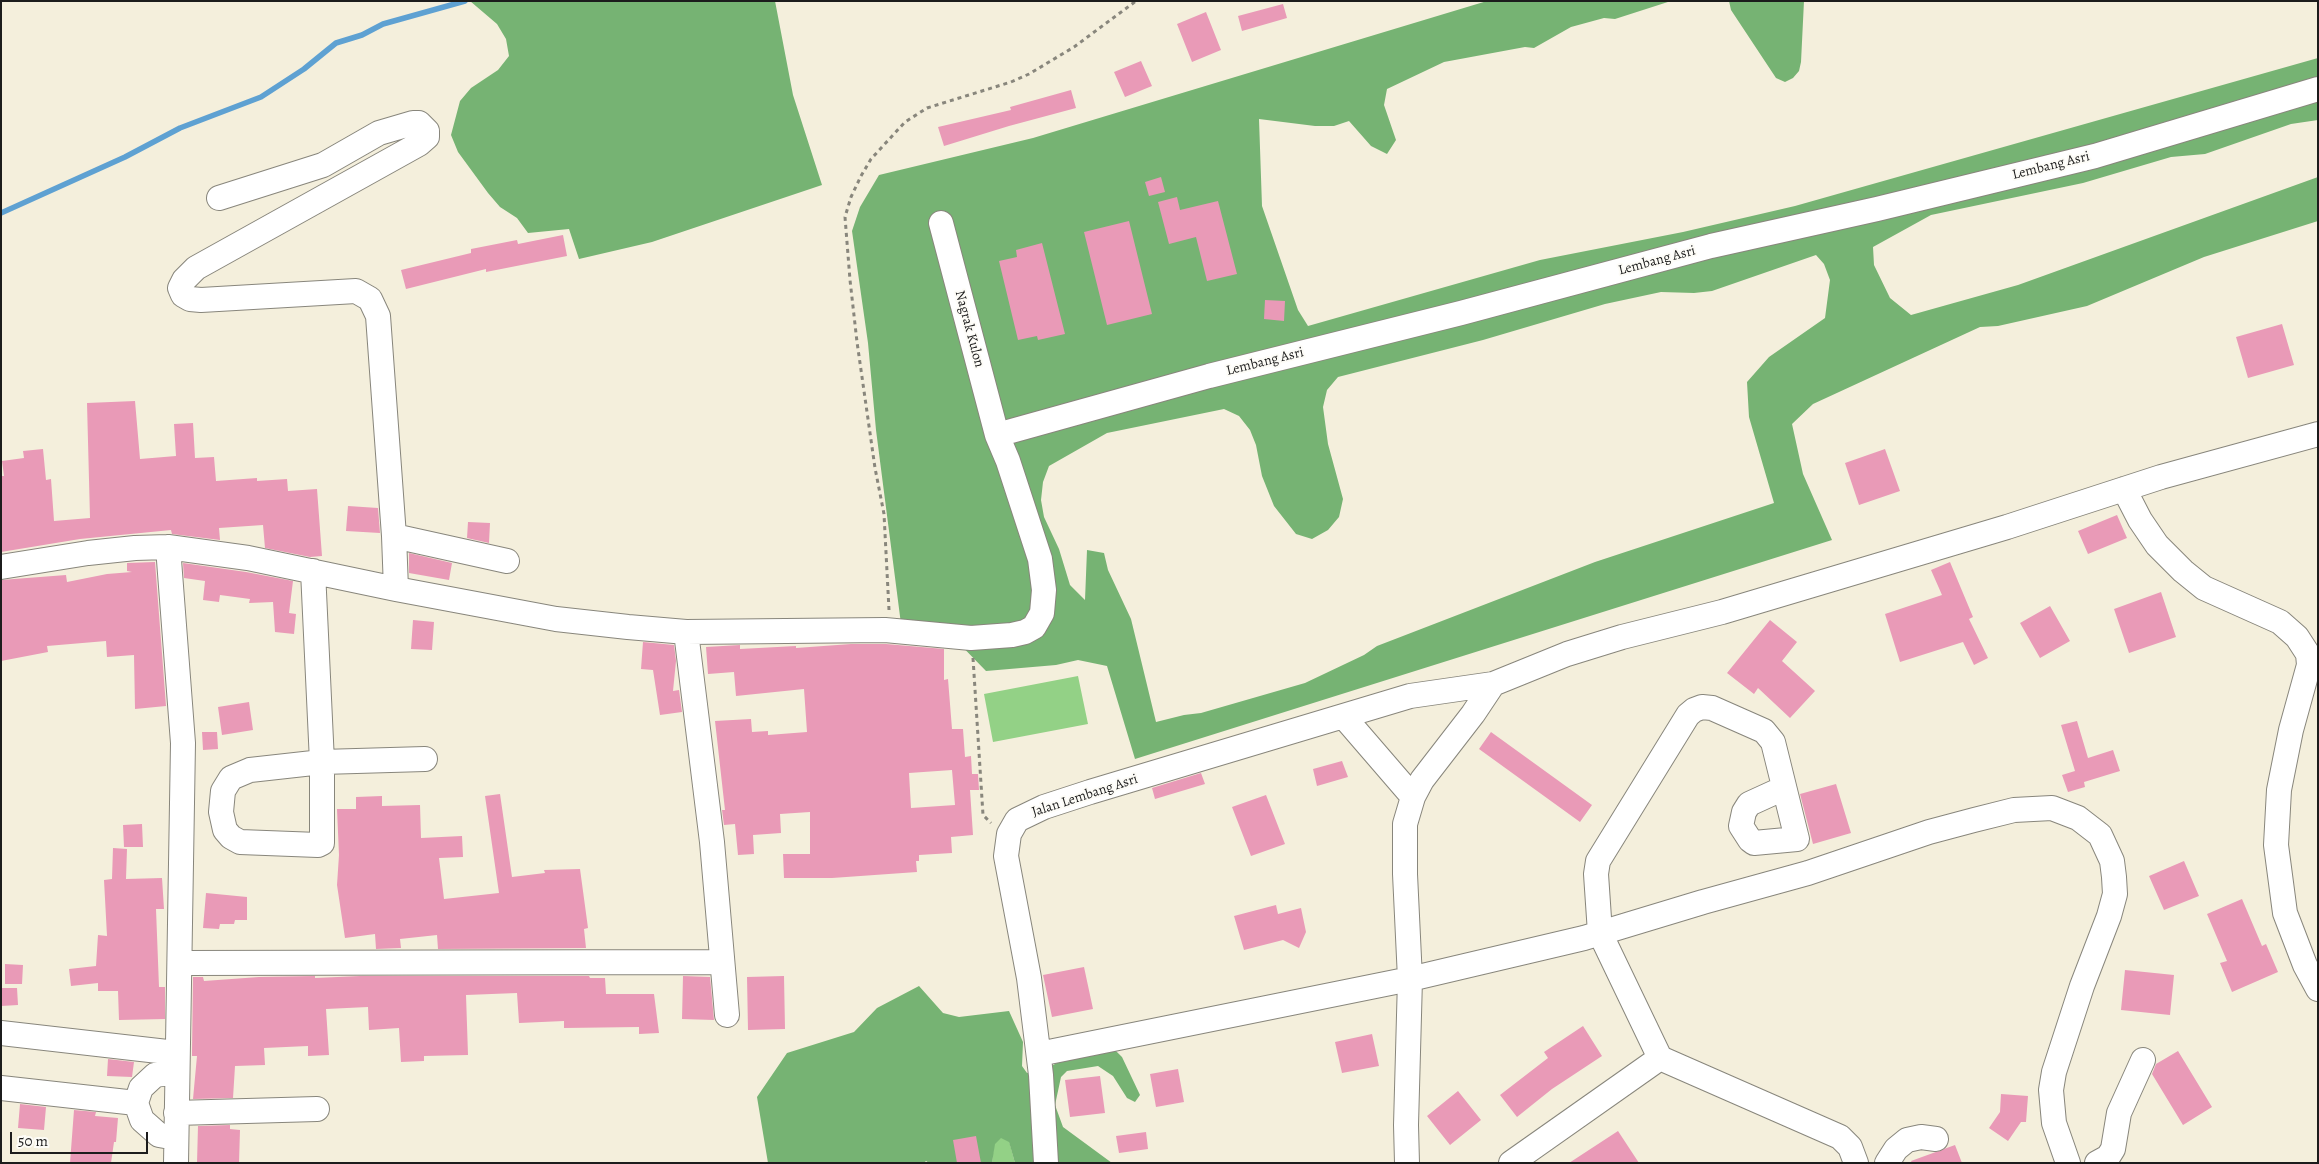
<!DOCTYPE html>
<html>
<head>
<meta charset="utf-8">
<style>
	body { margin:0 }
	#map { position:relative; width:2319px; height:1164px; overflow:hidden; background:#f4efdc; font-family:Alegreya,serif }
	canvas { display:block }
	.frame { position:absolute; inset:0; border:2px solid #1c1c1c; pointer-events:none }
	.scale { position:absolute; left:10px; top:1132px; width:138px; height:22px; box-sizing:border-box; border:2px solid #1c1c1c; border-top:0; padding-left:6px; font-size:15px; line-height:18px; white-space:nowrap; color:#1c1c1c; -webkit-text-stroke:4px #fdfcf7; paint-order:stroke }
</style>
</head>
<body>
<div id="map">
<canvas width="2319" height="1164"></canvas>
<div class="frame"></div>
<div class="scale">50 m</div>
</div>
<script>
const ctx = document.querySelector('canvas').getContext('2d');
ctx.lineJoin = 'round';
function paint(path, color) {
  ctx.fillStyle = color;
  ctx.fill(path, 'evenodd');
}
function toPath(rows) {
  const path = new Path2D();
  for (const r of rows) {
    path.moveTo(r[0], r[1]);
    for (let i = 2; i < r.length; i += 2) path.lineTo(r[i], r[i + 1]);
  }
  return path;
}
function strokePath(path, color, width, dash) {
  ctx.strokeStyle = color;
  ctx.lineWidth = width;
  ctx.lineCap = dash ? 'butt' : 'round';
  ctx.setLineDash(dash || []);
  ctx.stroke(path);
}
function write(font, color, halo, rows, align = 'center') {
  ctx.font = font + ' Alegreya,serif';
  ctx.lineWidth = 4;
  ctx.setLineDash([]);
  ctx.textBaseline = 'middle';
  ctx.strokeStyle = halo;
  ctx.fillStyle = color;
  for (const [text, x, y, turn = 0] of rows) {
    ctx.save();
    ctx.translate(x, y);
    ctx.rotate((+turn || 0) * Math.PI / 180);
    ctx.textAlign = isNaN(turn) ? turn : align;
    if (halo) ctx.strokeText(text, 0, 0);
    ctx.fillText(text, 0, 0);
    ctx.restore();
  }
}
paint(toPath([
	[1078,676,1088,724,993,742,984,694],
	[1001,1137,1009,1141,1015,1163,992,1163,994,1144]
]), '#93d186');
paint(toPath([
	[470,1,775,1,793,95,822,185,652,242,579,259,569,229,528,233,517,218,500,207,488,193,458,152,451,135,460,101,471,88,498,70,509,56,506,39,497,24],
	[1487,1,1671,1,1615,19,1604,18,1571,27,1534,48,1525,47,1444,62,1387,89,1384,105,1396,140,1387,154,1371,146,1349,121,1334,126,1315,126,1259,119,1262,206,1298,310,1308,326,1540,260,1683,232,1795,206,2318,58,2318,120,2291,124,2205,154,2171,157,2083,183,1931,215,1873,247,1874,265,1890,298,1911,315,2018,285,2318,177,2318,221,2204,257,2087,306,1998,326,1980,327,1813,404,1792,424,1803,474,1832,540,1135,759,1107,666,1078,660,1056,665,986,671,947,631,901,624,876,430,868,343,852,231,860,207,879,175,1033,138],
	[1816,255,1824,264,1830,280,1825,318,1769,357,1747,382,1749,417,1774,503,1595,562,1377,646,1364,655,1305,683,1201,713,1184,715,1156,722,1131,619,1108,570,1104,553,1087,550,1085,600,1070,585,1059,549,1044,517,1041,500,1043,482,1049,466,1107,433,1224,409,1239,416,1250,430,1256,445,1262,476,1274,506,1296,534,1312,539,1328,530,1339,517,1343,499,1328,444,1323,407,1327,390,1338,377,1483,340,1605,304,1661,292,1694,293,1712,291],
	[1729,1,1804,1,1801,62,1799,71,1793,78,1785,82,1776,78,1731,10],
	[919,986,943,1013,959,1017,1009,1011,1023,1042,1022,1066,1027,1073,1048,1068,1085,1047,1110,1045,1122,1057,1140,1095,1135,1102,1127,1098,1113,1076,1098,1066,1067,1071,1061,1077,1055,1105,1063,1127,1112,1163,1015,1163,1009,1142,1001,1138,995,1144,992,1163,929,1163,926,1161,924,1163,768,1163,757,1097,787,1053,854,1032,877,1008]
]), '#76b373');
strokePath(toPath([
	[1,213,125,157,180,128,261,97,304,69,336,43,362,35,383,24,465,1]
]), '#5ea1d2', 5.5);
paint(toPath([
	[1283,4,1287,18,1242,31,1238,16],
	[1206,12,1221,50,1192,62,1177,24],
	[1141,61,1152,86,1125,97,1114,72],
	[1071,90,1076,108,1009,126,944,146,938,127,1011,110,1010,107],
	[1161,177,1165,192,1149,196,1145,182],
	[1177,197,1180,210,1218,201,1237,274,1207,281,1196,237,1169,244,1158,202],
	[1129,221,1152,314,1107,325,1084,232],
	[563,235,567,256,486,272,486,269,406,289,401,270,471,253,471,249,517,240,518,244],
	[1042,243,1065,334,1038,340,1037,336,1018,340,999,261,1017,257,1016,250],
	[1265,300,1285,301,1284,321,1264,319],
	[2282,324,2294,365,2248,378,2236,337],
	[135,401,140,459,176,456,174,424,193,423,195,458,214,457,216,481,257,478,257,481,287,479,288,491,317,489,322,556,310,557,265,548,263,525,219,528,220,540,172,534,171,530,80,539,1,552,1,476,4,476,2,461,24,458,23,451,43,449,46,480,51,479,54,521,90,518,87,403],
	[1885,449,1900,491,1859,505,1845,463],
	[348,506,378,508,380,533,346,531],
	[2117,515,2127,538,2088,554,2078,531],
	[468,522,490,523,489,543,467,538],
	[409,553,452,563,449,580,409,573],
	[155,562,166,706,135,709,134,655,107,657,106,641,47,646,48,652,1,661,1,580,66,575,67,582,107,574,132,572,127,571,127,563],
	[1950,562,1973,617,1969,619,1988,658,1974,665,1963,642,1900,662,1885,614,1942,595,1931,570],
	[183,563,246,572,293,581,289,613,296,614,294,634,275,632,273,602,249,603,250,599,220,595,219,602,203,600,205,581,184,578],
	[2161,592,2176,637,2129,653,2114,609],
	[2050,606,2070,641,2040,658,2020,623],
	[413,620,434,622,432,650,411,649],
	[1770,620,1797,642,1782,661,1815,691,1790,718,1758,688,1754,694,1727,673],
	[643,642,674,645,676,661,673,691,679,690,682,712,660,715,653,670,641,669],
	[851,644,886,644,944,649,944,680,948,679,952,729,963,729,965,757,971,756,972,774,978,774,979,790,970,790,973,835,951,837,952,853,919,855,919,861,916,861,917,872,832,878,784,878,783,854,810,854,810,812,780,814,781,833,753,835,754,854,738,855,735,824,724,825,722,810,725,810,715,721,751,719,752,732,768,731,768,735,807,732,804,689,736,696,734,672,708,674,706,647,740,645,740,649,796,646,796,648],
	[952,770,955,805,911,808,909,773],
	[249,702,253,730,222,735,218,707],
	[2077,721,2088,758,2113,750,2120,771,2084,782,2085,787,2068,792,2062,775,2075,771,2061,725],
	[202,732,217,732,218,749,203,750],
	[1491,732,1592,805,1580,822,1479,749],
	[1342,761,1348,777,1317,786,1313,769],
	[1201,773,1205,784,1155,799,1152,788],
	[1836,784,1851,833,1813,844,1800,794],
	[500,794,512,877,545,873,544,870,580,869,588,928,584,929,586,948,438,949,437,935,400,939,401,948,376,949,375,934,345,938,337,885,339,855,337,809,356,809,356,797,382,796,382,806,420,805,421,838,462,836,463,857,439,858,444,899,499,893,485,796],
	[1266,795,1285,844,1251,856,1232,807],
	[142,824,143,847,124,847,123,825],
	[113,848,127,849,126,879,162,878,164,909,156,909,159,987,165,987,165,1019,119,1020,118,991,98,991,98,983,71,986,69,969,96,966,98,935,107,936,104,880,112,879],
	[2184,861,2199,896,2164,910,2149,876],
	[206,893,247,897,247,920,235,920,234,924,220,924,219,929,203,928],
	[2242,899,2262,946,2266,944,2278,972,2232,992,2220,963,2227,961,2207,914],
	[1276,905,1278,914,1301,908,1306,932,1299,948,1283,940,1244,950,1234,916],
	[5,964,23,965,22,984,5,984],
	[1084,967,1093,1009,1052,1017,1043,975],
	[2125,970,2174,975,2170,1015,2121,1010],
	[315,976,315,978,360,976,589,976,590,978,605,978,606,994,654,994,659,1033,639,1034,639,1027,564,1028,564,1021,519,1023,517,993,466,995,468,1055,424,1056,424,1061,401,1062,399,1028,369,1030,368,1007,326,1009,329,1055,308,1056,308,1046,264,1048,265,1065,235,1066,233,1098,193,1099,197,1056,192,1056,192,1052,193,977,203,977,204,981,259,977],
	[683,976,710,977,714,1020,682,1019],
	[784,976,785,1029,748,1030,747,977],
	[1,988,17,988,18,1005,1,1006],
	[1583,1026,1602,1056,1552,1089,1517,1117,1500,1095,1548,1058,1544,1052],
	[1372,1034,1379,1066,1342,1073,1335,1042],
	[2178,1051,2212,1107,2183,1125,2152,1074,2156,1064],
	[108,1059,134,1062,132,1077,107,1076],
	[1178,1069,1184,1102,1156,1107,1150,1074],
	[1100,1076,1105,1113,1070,1117,1065,1080],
	[1458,1091,1481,1120,1450,1145,1427,1116],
	[2001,1094,2028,1096,2026,1122,2021,1122,2008,1141,1989,1128,2000,1112],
	[20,1104,46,1107,44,1130,18,1128],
	[74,1110,96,1112,95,1116,118,1118,116,1142,114,1142,111,1163,70,1163],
	[230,1125,230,1129,240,1130,239,1163,197,1163,198,1126],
	[1618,1131,1639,1163,1569,1163],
	[1146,1132,1148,1149,1119,1153,1116,1136],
	[976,1136,981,1163,957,1163,953,1140],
	[1955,1145,1962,1163,1912,1163,1911,1161]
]), '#e99ab7');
const minor = toPath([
	[219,198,323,165,379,133,413,123,419,123,427,131,427,137,419,144,196,268,184,280,180,288,183,295,190,299,201,300,356,291,370,299,378,316,394,536,396,589],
	[997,435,1209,376,1461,313,1711,246,1877,209,2095,156,2318,89],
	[2124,489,2140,520,2157,545,2183,571,2204,588,2280,622,2297,637,2308,654,2309,665,2291,730,2279,790,2276,845,2285,913,2305,965,2318,989],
	[394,536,507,561],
	[168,547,183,743,176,1163],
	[1,567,88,553,135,548,168,547,248,558,396,589,556,619,628,627,686,632,885,630,971,638,1012,635,1025,632,1034,627,1042,613,1044,590,1040,559,1008,461,997,435,941,223],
	[313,571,322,762,322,843,318,845,240,842,231,837,225,830,221,812,223,791,231,778,250,770,322,762,425,759],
	[686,632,712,842,727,1015],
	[1344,717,1413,797],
	[1784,788,1749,804,1744,812,1741,826,1750,840,1754,843,1797,839,1773,742,1764,731,1712,708,1702,707,1694,710,1688,715,1598,861,1596,874,1600,933,1660,1058,1840,1137,1850,1147,1856,1163],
	[180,963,722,962],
	[1,1033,176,1053],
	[1039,1054,1410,979,1584,938,1703,902,1808,873,1929,832,1974,820,2014,810,2052,808,2078,818,2100,835,2112,861,2114,877,2115,894,2109,916,2082,986,2054,1072,2051,1090,2054,1123,2068,1163],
	[1,1088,136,1103],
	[176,1113,317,1109],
	[176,1138,159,1135,142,1120,136,1103,141,1088,155,1075,176,1072],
	[1046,1163,1041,1075,1029,978,1006,856,1009,834,1017,820,1044,807,1090,792,1410,696,1493,684],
	[1407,1163,1406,1125,1410,979,1405,874,1405,824,1413,797,1422,780,1473,714,1493,684,1567,654,1622,637,1722,612,2007,527,2161,477,2318,434],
	[1511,1163,1660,1058],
	[1887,1163,1896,1149,1907,1140,1921,1137,1936,1139],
	[2097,1163,2108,1157,2113,1149,2119,1113,2143,1060]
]);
strokePath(minor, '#88867c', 26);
strokePath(toPath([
	[889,610,884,514,875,468,857,342,850,280,845,217,851,197,861,176,871,159,905,122,927,108,1011,82,1029,74,1074,47,1136,1],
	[973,658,983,815,991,823]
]), '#88867c', 3, [4, 4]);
strokePath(minor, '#fff', 24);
write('14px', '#1c1c1c', '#fdfcf7', [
	["Lembang Asri",2051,166,-14],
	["Lembang Asri",1657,261,-15],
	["Nagrak Kulon",969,329,75],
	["Lembang Asri",1265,362,-14],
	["Jalan Lembang Asri",1085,796,-18]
]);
</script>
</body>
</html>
